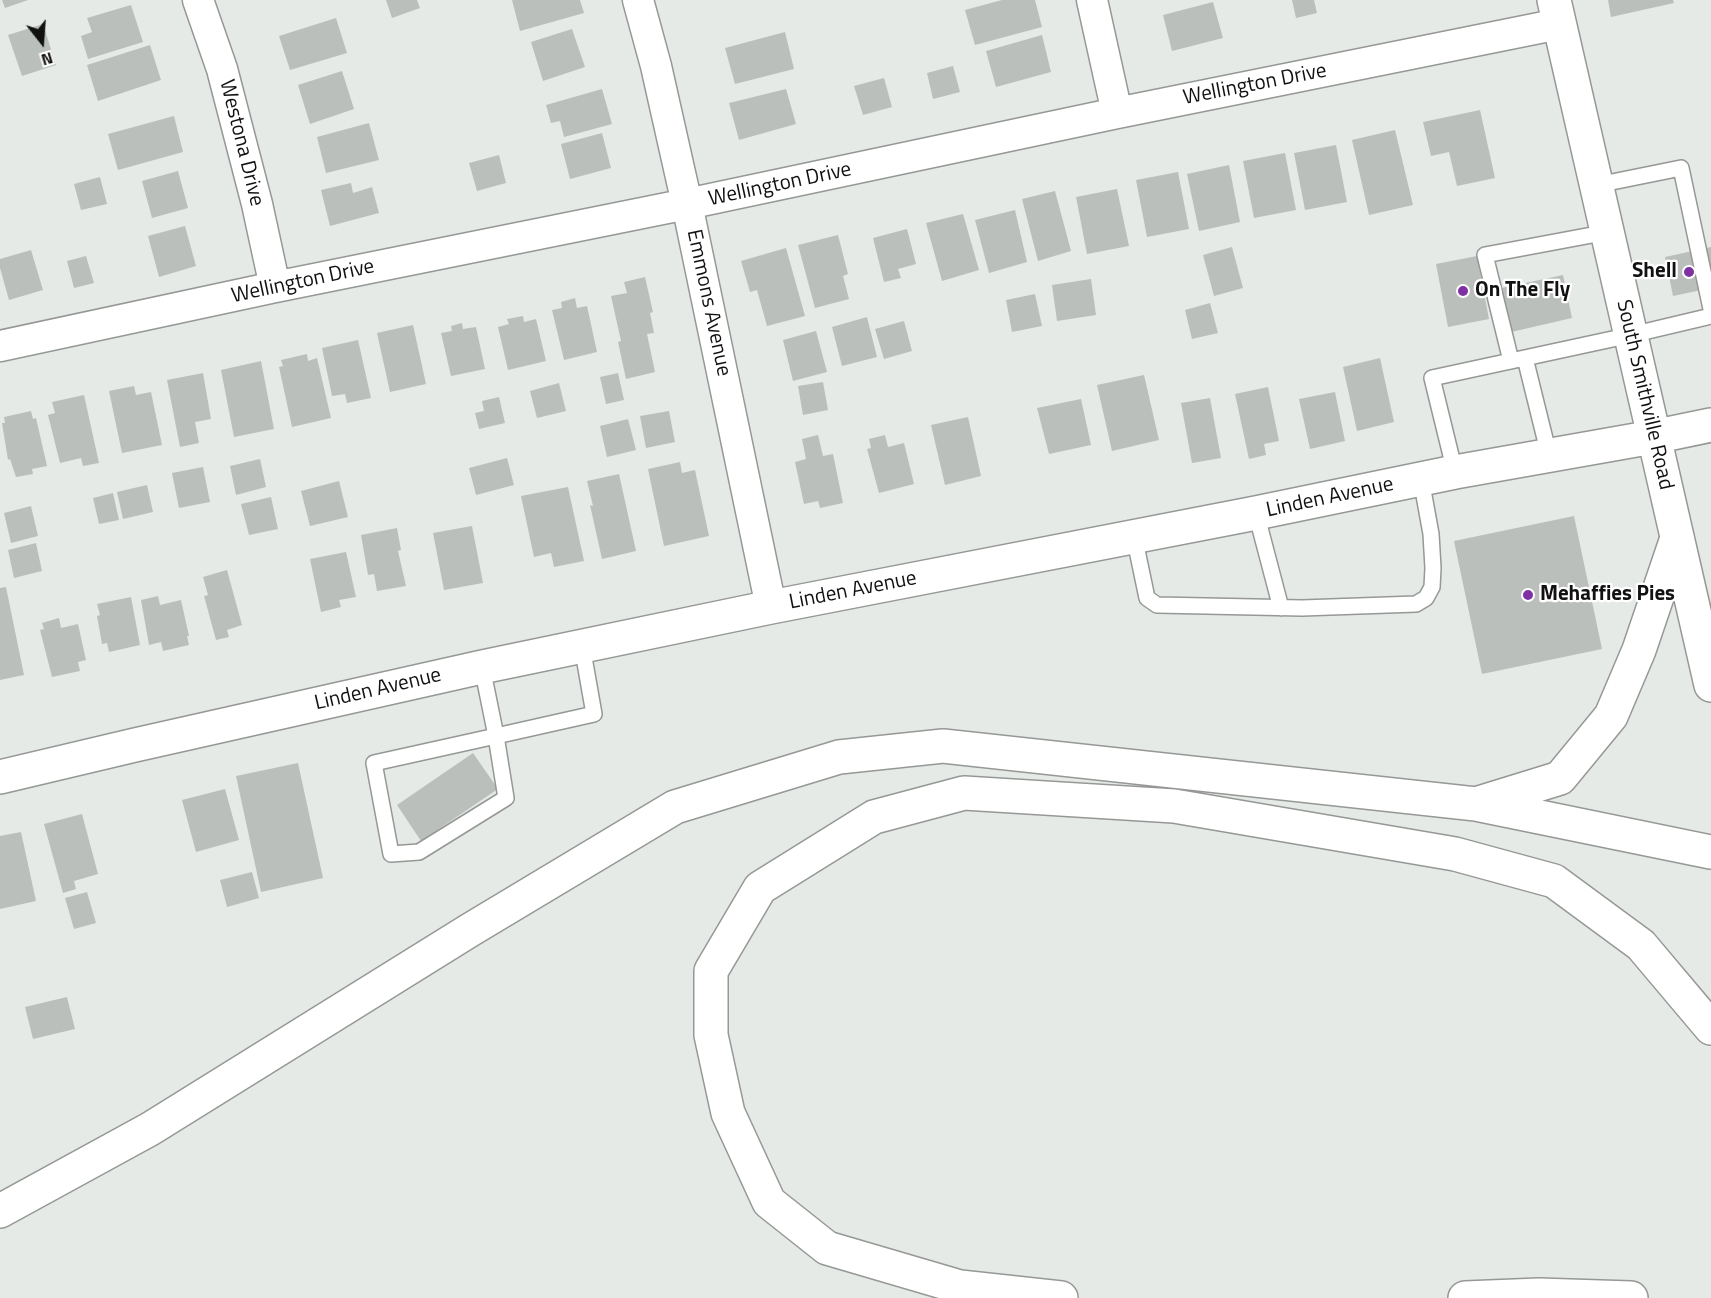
<!DOCTYPE html>
<html>
<head>
<meta charset="utf-8">
<style>
	body { margin:0 }
	#map { position:relative; width:1711px; height:1298px; overflow:hidden; background:#e6eae6; font-family:"Titillium Web",sans-serif }
	canvas { display:block }
	.north { position:absolute; left:12px; top:12px; width:60px; height:60px; -webkit-text-stroke:4px #fff; paint-order:stroke; rotate:163deg; font-size:16px; font-weight:700; line-height:24px; text-align:center; color:#101110 }
	.north::after { content:''; display:block; margin:auto; width:21px; height:27px; background:#101110; clip-path:polygon(50% 0,100% 100%,50% 72%,0 100%) }
</style>
</head>
<body>
<div id="map">
<canvas width="1711" height="1298"></canvas>
<div class="north">N</div>
</div>
<script>
const ctx = document.querySelector('canvas').getContext('2d');
ctx.lineJoin = 'round';
function paint(path, color) {
  ctx.fillStyle = color;
  ctx.fill(path, 'evenodd');
}
function toPath(rows) {
  const path = new Path2D();
  for (const r of rows) {
    path.moveTo(r[0], r[1]);
    for (let i = 2; i < r.length; i += 2) path.lineTo(r[i], r[i + 1]);
  }
  return path;
}
function strokePath(path, color, width, dash) {
  ctx.strokeStyle = color;
  ctx.lineWidth = width;
  ctx.lineCap = dash ? 'butt' : 'round';
  ctx.setLineDash(dash || []);
  ctx.stroke(path);
}
function write(font, color, halo, rows, align = 'center') {
  ctx.font = font + ' "Titillium Web",sans-serif';
  ctx.lineWidth = 4.5;
  ctx.setLineDash([]);
  ctx.textBaseline = 'middle';
  ctx.strokeStyle = halo;
  ctx.fillStyle = color;
  for (const [text, x, y, turn = 0] of rows) {
    ctx.save();
    ctx.translate(x, y);
    ctx.rotate((+turn || 0) * Math.PI / 180);
    ctx.textAlign = isNaN(turn) ? turn : align;
    if (halo) ctx.strokeText(text, 0, 0);
    ctx.fillText(text, 0, 0);
    ctx.restore();
  }
}
paint(toPath([
	[2,0,28,0,5,8],
	[386,0,417,0,420,8,392,18],
	[512,0,580,0,584,13,520,31],
	[1002,0,1035,0,1042,27,975,45,965,10],
	[1292,0,1314,0,1317,13,1296,18],
	[1608,0,1673,0,1674,3,1611,17],
	[1213,2,1223,38,1172,51,1163,15],
	[131,5,143,42,88,59,81,36,92,32,87,18],
	[336,18,347,53,290,70,279,36],
	[43,24,56,65,22,76,8,35],
	[572,29,585,67,543,81,531,42],
	[785,32,794,69,735,84,725,48],
	[1042,35,1051,72,996,87,986,51],
	[150,45,161,80,98,101,87,65],
	[953,66,960,92,933,99,927,73],
	[342,71,354,109,310,124,298,85],
	[884,78,892,107,863,115,854,86],
	[602,89,612,124,564,137,560,121,551,123,546,105],
	[786,89,796,124,739,140,729,103],
	[1480,110,1495,178,1457,186,1449,152,1431,156,1423,122],
	[174,116,183,152,118,170,108,134],
	[369,123,379,160,326,173,317,137],
	[1395,130,1413,205,1369,215,1352,140],
	[602,133,611,168,570,179,561,144],
	[1336,145,1347,202,1305,210,1294,153],
	[1285,153,1296,210,1254,218,1243,161],
	[499,155,506,183,477,191,469,163],
	[1229,165,1240,222,1199,231,1187,174],
	[178,171,188,208,152,218,142,181],
	[1178,172,1189,229,1147,237,1136,180],
	[100,177,107,204,81,210,74,184],
	[351,183,353,193,372,187,379,213,330,226,321,190],
	[1117,189,1129,246,1087,254,1076,197],
	[1055,191,1071,251,1038,261,1022,199],
	[1015,210,1027,262,989,273,975,220],
	[963,214,979,270,942,281,926,223],
	[185,226,196,266,159,277,148,236],
	[907,229,916,264,898,269,901,278,884,282,873,238],
	[838,235,848,274,843,276,849,299,815,308,798,245],
	[1232,247,1243,288,1214,296,1203,255],
	[1711,247,1711,288,1673,296,1665,257],
	[786,248,805,316,767,326,757,290,750,292,741,261],
	[31,250,43,290,9,300,0,268,0,259],
	[86,256,94,283,74,288,67,261],
	[1477,256,1489,319,1448,327,1436,264],
	[1563,275,1572,318,1507,333,1497,289],
	[645,277,653,312,650,313,654,333,647,334,655,372,626,379,618,342,621,341,611,296,627,293,624,282],
	[1091,279,1096,315,1057,321,1052,285],
	[1035,294,1042,326,1012,332,1006,300],
	[575,298,577,308,587,306,597,352,564,360,552,310,562,308,561,302],
	[1210,303,1218,333,1192,339,1185,310],
	[523,316,524,322,536,319,546,361,508,370,498,327,509,324,507,319],
	[867,317,877,357,842,366,832,327],
	[904,321,912,351,884,359,875,329],
	[462,323,463,329,476,327,485,369,451,376,441,333,452,331,451,326],
	[413,325,426,384,390,392,377,333],
	[816,331,827,372,793,381,783,340],
	[358,340,371,398,347,403,345,394,332,396,322,348],
	[307,354,308,361,317,358,331,418,292,427,279,367,283,366,281,360],
	[1380,358,1394,422,1357,431,1343,367],
	[261,361,274,429,234,437,221,370],
	[203,373,211,419,195,422,199,443,180,447,167,380],
	[618,373,624,400,606,404,600,377],
	[1144,375,1159,440,1112,451,1097,385],
	[823,382,828,410,803,415,798,386],
	[559,383,566,411,537,418,530,391],
	[134,386,136,395,151,392,162,445,122,453,109,391],
	[1268,387,1279,441,1264,444,1266,455,1249,459,1235,394],
	[1335,392,1345,441,1310,449,1299,399],
	[84,395,99,463,83,466,81,458,60,463,48,415,55,413,52,402],
	[499,397,505,423,479,429,475,413,484,411,482,401],
	[1210,398,1221,458,1192,463,1181,403],
	[1081,399,1091,445,1049,454,1037,408],
	[31,411,33,419,36,418,47,466,32,469,33,474,16,477,10,459,8,460,2,423,5,423,4,417],
	[669,411,675,442,646,448,640,416],
	[968,417,981,476,945,485,931,425],
	[628,419,636,450,607,457,600,426],
	[818,435,823,456,833,454,843,503,820,508,818,501,804,504,795,462,806,459,802,439],
	[885,435,888,447,904,443,914,484,879,493,867,449,871,448,869,439],
	[507,458,514,485,476,495,469,468],
	[260,459,266,487,236,495,230,466],
	[680,462,682,473,695,470,709,536,664,546,648,469],
	[203,467,210,502,179,508,172,473],
	[619,474,636,551,602,559,590,505,593,506,587,481],
	[339,481,348,517,310,526,301,491],
	[147,485,153,512,123,519,117,492],
	[568,487,584,561,554,567,551,553,534,557,521,496],
	[113,493,119,520,99,524,93,498],
	[271,497,278,529,249,535,241,504],
	[31,506,38,536,11,543,4,513],
	[1574,516,1602,649,1482,674,1454,541],
	[472,526,483,583,444,590,433,533],
	[397,528,401,550,398,551,406,586,377,591,374,574,368,575,361,535],
	[36,543,42,571,14,578,8,550],
	[346,552,356,597,339,600,341,607,321,612,310,559],
	[227,570,242,625,227,630,229,637,216,640,204,596,208,595,203,577],
	[6,587,24,675,0,680,0,588],
	[158,596,160,605,181,600,189,636,187,636,189,645,163,651,161,642,149,645,141,600],
	[131,597,140,645,109,652,107,643,102,644,97,616,100,615,97,604],
	[59,618,61,628,78,624,86,660,78,662,80,671,52,677,40,630,44,629,42,623],
	[473,753,498,789,421,841,397,805],
	[298,763,323,878,261,892,236,776],
	[225,789,239,840,196,852,182,800],
	[82,814,98,874,74,881,76,889,63,893,44,824],
	[21,832,36,901,0,909,0,836],
	[252,872,259,898,227,907,220,880],
	[87,892,96,923,74,929,65,898],
	[67,997,75,1029,33,1039,25,1007]
]), '#bbbfbb');
const lane = toPath([
	[1597,185,1681,168,1711,309],
	[1525,358,1549,455],
	[1511,361,1485,255,1608,232],
	[1455,472,1432,378,1631,335,1711,316],
	[1256,513,1281,608],
	[1134,536,1147,598,1157,605,1302,608,1416,604,1426,598,1432,587,1433,568,1431,534,1421,479],
	[482,667,496,736,594,714,582,646],
	[496,736,506,798,419,852,391,854,374,763,496,736]
]);
const street = toPath([
	[198,0,222,69,257,204,275,287],
	[638,0,656,66,687,204,771,607],
	[1092,0,1117,113],
	[0,346,275,287,687,204,1117,113,1559,24]
]);
const secondary = toPath([
	[1554,0,1711,685],
	[0,777,135,745,482,667,771,607,1256,513,1455,472,1653,437,1711,425]
]);
const highway = toPath([
	[1479,803,1560,778,1611,716,1639,650,1677,538],
	[0,1211,150,1129,470,930,675,807,839,757,943,746,1476,804,1711,852],
	[1061,1298,960,1287,827,1248,769,1202,728,1113,711,1035,711,971,760,888,874,817,964,793,1174,806,1455,854,1554,881,1641,945,1711,1028],
	[1465,1298,1539,1295,1631,1298]
]);
strokePath(lane, '#959895', 18);
strokePath(street, '#959895', 33);
strokePath(secondary, '#959895', 36);
strokePath(highway, '#959895', 36);
strokePath(lane, '#fff', 15);
strokePath(street, '#fff', 30);
strokePath(secondary, '#fff', 33);
strokePath(highway, '#fff', 33);
for (const [x, y, r, color] of [
	[1689,272,6,"#7e31a2"],
	[1463,291,6,"#7e31a2"],
	[1528,595,6,"#7e31a2"]
]) {
  const dot = new Path2D();
  dot.arc(x, y, r, 0, 2 * Math.PI);
  ctx.fillStyle = color;
  ctx.fill(dot);
  strokePath(dot, '#fff', 2);
}
write('21px', '#101110', '#fff', [
	["Wellington Drive",1255,85,-11],
	["Westona Drive",241,143,76],
	["Wellington Drive",780,185,-12],
	["Wellington Drive",303,282,-12],
	["Emmons Avenue",708,303,78],
	["South Smithville Road",1644,395,77],
	["Linden Avenue",1330,498,-12],
	["Linden Avenue",853,591,-11],
	["Linden Avenue",378,690,-13]
]);
write('bold 21px', '#101110', '#fff', [
	["Shell",1677,272,"right"],
	["On The Fly",1475,291],
	["Mehaffies Pies",1540,595]
], 'left');
</script>
</body>
</html>
